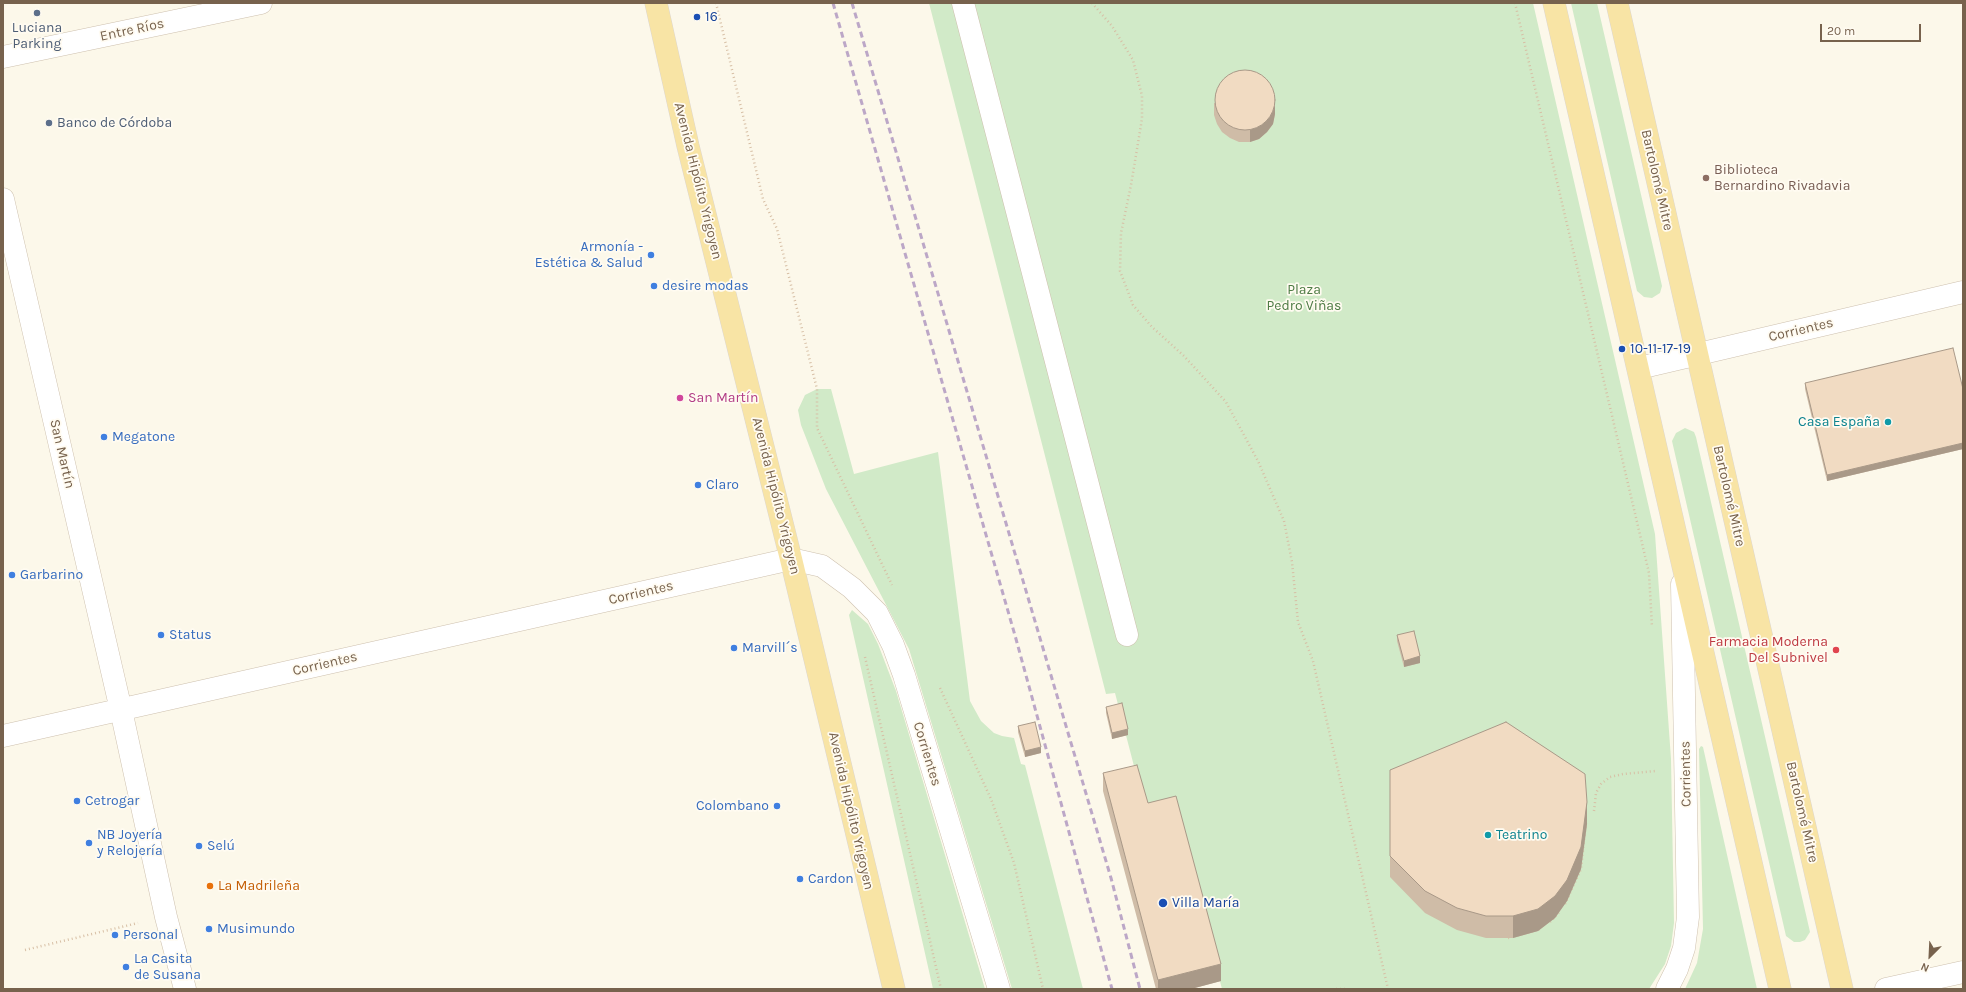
<!DOCTYPE html>
<html>
<head>
<meta charset="utf-8">
<style>
	body { margin:0 }
	#map { position:relative; width:1966px; height:992px; overflow:hidden; background:#fcf8ea; font-family:Karla,sans-serif }
	canvas { display:block }
	.frame { position:absolute; inset:0; border:4px solid #77624d; pointer-events:none }
	.north { position:absolute; left:1910px; top:936px; width:40px; height:40px; -webkit-text-stroke:3px #fffbf1; paint-order:stroke; rotate:204deg; font-size:11px; font-weight:700; line-height:16px; text-align:center; color:#77624d }
	.north::after { content:''; display:block; margin:auto; width:14px; height:18px; background:#77624d; clip-path:polygon(50% 0,100% 100%,50% 72%,0 100%) }
	.scale { position:absolute; left:1820px; top:24px; width:101px; height:18px; box-sizing:border-box; border:2px solid #77624d; border-top:0; padding-left:5px; font-size:12px; line-height:14px; white-space:nowrap; color:#77624d; -webkit-text-stroke:3px #fffbf1; paint-order:stroke }
</style>
</head>
<body>
<div id="map">
<canvas width="1966" height="992"></canvas>
<div class="frame"></div>
<div class="north">N</div>
<div class="scale">20 m</div>
</div>
<script>
const ctx = document.querySelector('canvas').getContext('2d');
ctx.lineJoin = 'round';
function paint(path, color) {
  ctx.fillStyle = color;
  ctx.fill(path, 'evenodd');
}
function toPath(rows) {
  const path = new Path2D();
  for (const r of rows) {
    if (r.length === 3) {
      path.moveTo(r[0] + r[2], r[1]);
      path.arc(r[0], r[1], r[2], 0, 2 * Math.PI);
      continue;
    }
    path.moveTo(r[0], r[1]);
    for (let i = 2; i < r.length; i += 2) path.lineTo(r[i], r[i + 1]);
  }
  return path;
}
function strokePath(path, color, width, dash) {
  ctx.strokeStyle = color;
  ctx.lineWidth = width;
  ctx.lineCap = dash ? 'butt' : 'round';
  ctx.setLineDash(dash || []);
  ctx.stroke(path);
}
function write(font, color, halo, rows, align = 'center') {
  ctx.font = font + ' Karla,sans-serif';
  ctx.lineWidth = 3.5;
  ctx.setLineDash([]);
  ctx.textBaseline = 'middle';
  ctx.strokeStyle = halo;
  ctx.fillStyle = color;
  for (const [text, x, y, turn = 0] of rows) {
    ctx.save();
    ctx.translate(x, y);
    ctx.rotate((+turn || 0) * Math.PI / 180);
    ctx.textAlign = isNaN(turn) ? turn : align;
    if (halo) ctx.strokeText(text, 0, 0);
    ctx.fillText(text, 0, 0);
    ctx.restore();
  }
}
paint(toPath([
	[929,3,1533,3,1655,534,1671,759,1674,923,1671,946,1665,964,1649,989,1222,989,1176,813,1148,820,1115,693,1106,694],
	[1571,3,1597,3,1662,286,1660,293,1652,298,1644,297,1637,291],
	[817,389,831,389,854,474,938,452,970,701,981,721,994,733,1002,736,1014,738,1021,764,1025,765,1083,989,1012,989,909,649,826,489,801,425,798,410,805,395],
	[1685,428,1694,432,1696,437,1810,932,1805,940,1800,942,1794,942,1786,936,1672,441,1676,433],
	[852,610,868,624,878,644,896,691,985,989,933,989,849,615],
	[1701,746,1703,747,1757,989,1685,989,1697,963,1703,929,1699,749]
]), '#d1eac8');
const minor = toPath([
	[963,3,1127,635],
	[3,57,261,3],
	[3,199,121,710,166,917,185,989],
	[1639,368,1963,292],
	[3,736,791,559,822,566,852,588,877,613,893,645,904,675,999,989],
	[1667,989,1677,969,1684,948,1688,917,1682,584],
	[1886,989,1963,972]
]);
const major = toPath([
	[656,3,688,146,791,559,894,989],
	[1554,3,1780,989],
	[1617,3,1842,989]
]);
strokePath(minor, '#cec1af', 23);
strokePath(major, '#dcd6d1', 23);
strokePath(toPath([
	[716,3,763,199,777,229,817,389,817,428,892,585],
	[1092,3,1112,26,1133,60,1142,96,1142,119,1131,185,1121,233,1120,271,1133,305,1152,327,1184,356,1226,402,1258,461,1284,521,1292,562,1298,622,1313,661,1388,989],
	[1515,3,1649,573,1652,627],
	[865,657,941,989],
	[940,688,991,799,1014,863,1043,989],
	[1594,811,1596,793,1601,784,1610,777,1623,774,1656,771],
	[1565,904,1581,869,1586,822],
	[1550,922,1560,911],
	[1508,938,1540,929],
	[25,950,138,923],
	[1336,989,1346,989]
]), '#d7bfa5', 2.5, [1, 3]);
strokePath(minor, '#fff', 22);
strokePath(major, '#f8e4a5', 22);
strokePath(toPath([
	[833,3,1016,639,1112,989],
	[852,3,1111,878,1140,989]
]), '#bca7c7', 3, [6, 4]);
paint(toPath([
	[1214,103,1275,114,1273,124,1267,132,1259,139,1250,142,1239,142,1230,138,1222,132,1217,124,1214,115],
	[1805,383,1963,389,1963,449,1827,481,1805,389],
	[1397,635,1420,663,1404,667,1397,641],
	[1106,707,1128,735,1112,739,1106,713],
	[1018,726,1041,753,1025,757,1018,732],
	[1390,770,1587,824,1581,869,1567,901,1555,918,1538,931,1513,938,1486,938,1457,930,1425,913,1390,877],
	[1103,773,1148,803,1221,981,1191,989,1156,989,1103,791]
]), '#cfbca7');
paint(toPath([
	[1275,102,1275,114,1273,124,1267,132,1259,139,1250,142,1250,130],
	[1963,443,1963,449,1827,481,1827,475],
	[1420,656,1420,663,1404,667,1404,661],
	[1128,729,1128,735,1112,739,1112,733],
	[1041,747,1041,753,1025,757,1025,751],
	[1587,802,1587,824,1581,869,1567,901,1555,918,1538,931,1513,938,1513,916],
	[1221,964,1221,981,1191,989,1158,989,1158,980]
]), '#a99988');
const building = toPath([
	[1245,100,30],
	[1953,348,1963,389,1963,443,1827,475,1805,383,1953,348],
	[1414,631,1420,656,1404,661,1397,635,1414,631],
	[1122,703,1128,729,1112,733,1106,707,1122,703],
	[1035,722,1041,747,1025,751,1018,726,1035,722],
	[1506,722,1585,774,1587,802,1581,847,1567,880,1555,896,1538,909,1513,916,1486,916,1457,908,1425,891,1390,856,1390,770,1506,722],
	[1137,765,1148,803,1176,796,1221,964,1158,980,1103,773,1137,765]
]);
paint(building, '#f1dbc2');
strokePath(building, '#a99988', 1);
for (const [x, y, r, color] of [
	[37,13,4,"#5c6f8a"],
	[697,17,4,"#1a4fb4"],
	[49,123,4,"#5c6f8a"],
	[1706,178,4,"#8d6e63"],
	[651,255,4,"#3f7fe0"],
	[654,286,4,"#3f7fe0"],
	[1622,349,4,"#1a4fb4"],
	[680,398,4,"#d1479c"],
	[1888,422,4,"#0f9aa8"],
	[104,437,4,"#3f7fe0"],
	[698,485,4,"#3f7fe0"],
	[12,575,4,"#3f7fe0"],
	[161,635,4,"#3f7fe0"],
	[734,648,4,"#3f7fe0"],
	[1836,650,4,"#e0444e"],
	[77,801,4,"#3f7fe0"],
	[777,806,4,"#3f7fe0"],
	[1488,835,4,"#0f9aa8"],
	[89,843,4,"#3f7fe0"],
	[199,846,4,"#3f7fe0"],
	[800,879,4,"#3f7fe0"],
	[210,886,4,"#e8710a"],
	[1163,903,5,"#1a4fb4"],
	[209,929,4,"#3f7fe0"],
	[115,935,4,"#3f7fe0"],
	[126,967,4,"#3f7fe0"]
]) {
  const dot = new Path2D();
  dot.arc(x, y, r, 0, 2 * Math.PI);
  ctx.fillStyle = color;
  ctx.fill(dot);
  strokePath(dot, '#fffbf1', 1.5);
}
write('14px', '#164399', '#fffbf1', [
	["16",705,17],
	["10-11-17-19",1630,349],
	["Villa María",1172,903]
], 'left');
write('14px', '#4e5e75', '#fffbf1', [
	["Luciana",37,28],
	["Parking",37,44],
	["Banco de Córdoba",57,123,"left"]
]);
write('14px', '#77624d', '#fffbf1', [
	["Entre Ríos",132,30,-12],
	["Bartolomé Mitre",1657,180,77],
	["Avenida Hipólito Yrigoyen",698,181,76],
	["Corrientes",1801,330,-13],
	["San Martín",62,454,77],
	["Avenida Hipólito Yrigoyen",776,496,76],
	["Bartolomé Mitre",1729,496,77],
	["Corrientes",641,593,-13],
	["Corrientes",325,664,-13],
	["Corrientes",927,754,73],
	["Corrientes",1686,774,-91],
	["Avenida Hipólito Yrigoyen",851,811,77],
	["Bartolomé Mitre",1802,812,77]
]);
write('14px', '#785e54', '#fffbf1', [
	["Biblioteca",1714,170],
	["Bernardino Rivadavia",1714,186]
], 'left');
write('14px', '#366cbe', '#fffbf1', [
	["Armonía -",643,247,"right"],
	["Estética & Salud",643,263,"right"],
	["desire modas",662,286],
	["Megatone",112,437],
	["Claro",706,485],
	["Garbarino",20,575],
	["Status",169,635],
	["Marvill´s",742,648],
	["Cetrogar",85,801],
	["Colombano",769,806,"right"],
	["NB Joyería",97,835],
	["y Relojería",97,851],
	["Selú",207,846],
	["Cardon",808,879],
	["Musimundo",217,929],
	["Personal",123,935],
	["La Casita",134,959],
	["de Susana",134,975]
], 'left');
write('14px', '#4e7c45', '#fffbf1', [
	["Plaza",1304,290],
	["Pedro Viñas",1304,306]
]);
write('14px', '#b23c85', '#fffbf1', [
	["San Martín",688,398]
], 'left');
write('14px', '#0d838f', '#fffbf1', [
	["Casa España",1880,422],
	["Teatrino",1496,835,"left"]
], 'right');
write('14px', '#be3a42', '#fffbf1', [
	["Farmacia Moderna",1828,642],
	["Del Subnivel",1828,658]
], 'right');
write('14px', '#c56008', '#fffbf1', [
	["La Madrileña",218,886]
], 'left');
</script>
</body>
</html>
